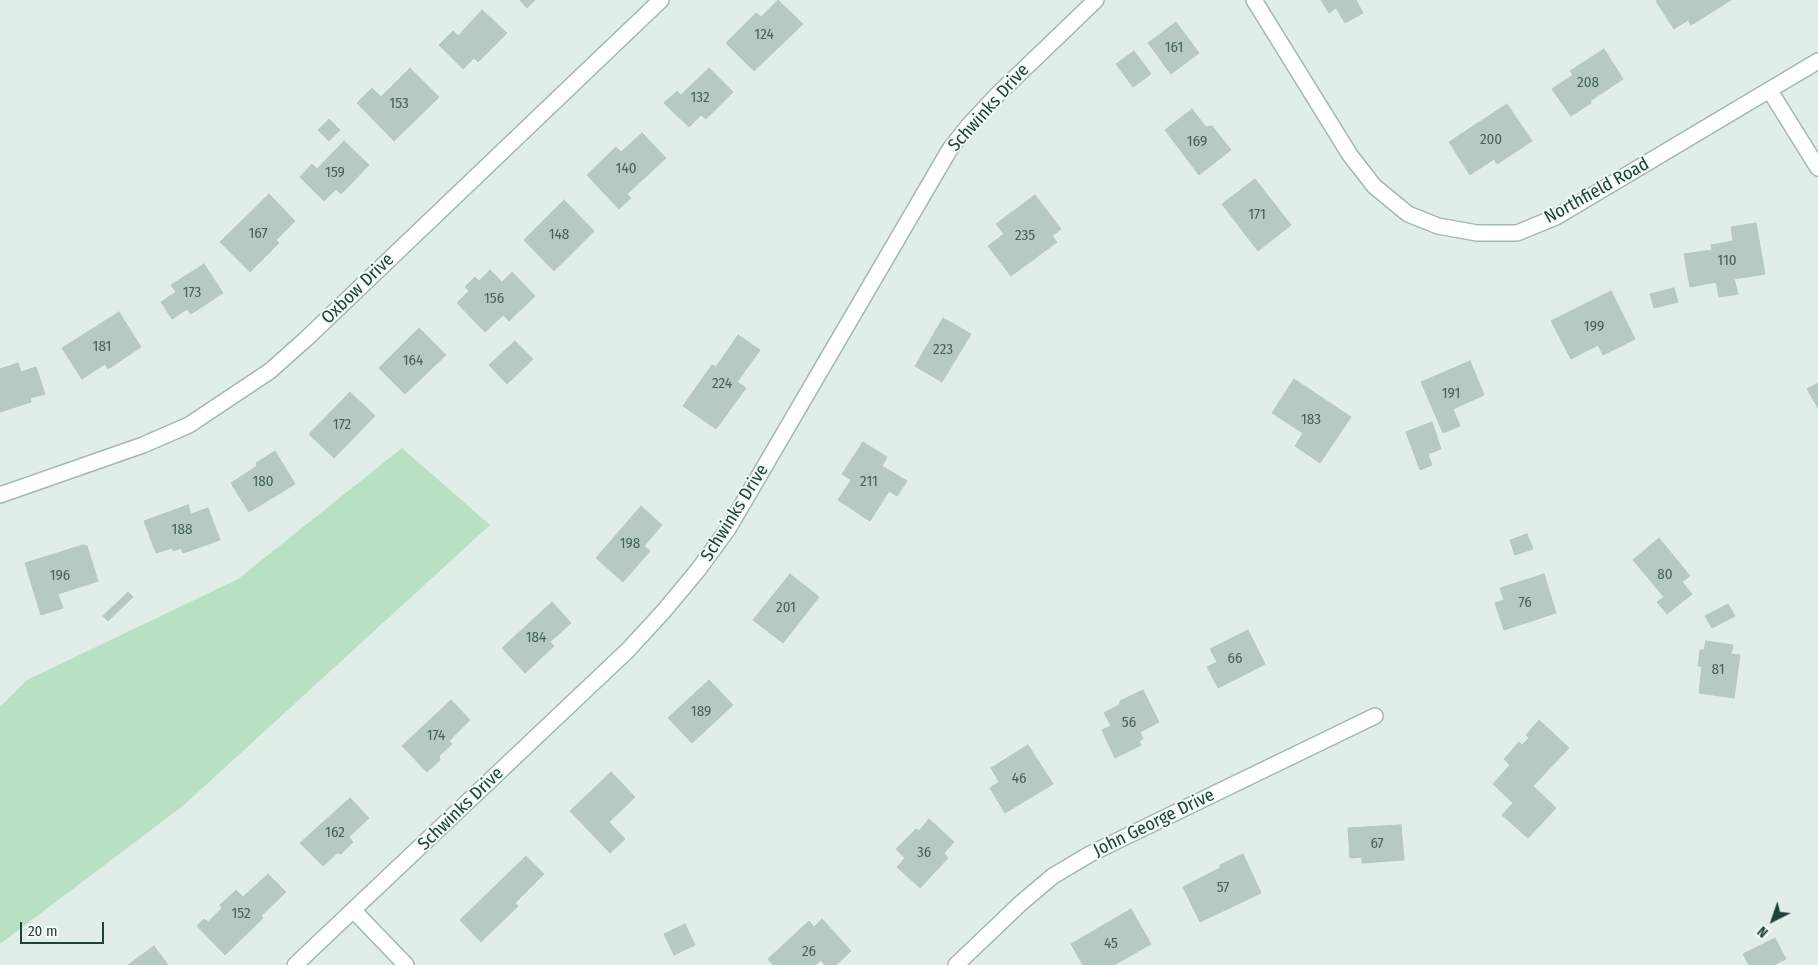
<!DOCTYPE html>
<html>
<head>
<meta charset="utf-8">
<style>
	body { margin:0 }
	#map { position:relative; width:1818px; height:965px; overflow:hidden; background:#e1eee8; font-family:"Fira Sans Condensed",sans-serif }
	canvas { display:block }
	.north { position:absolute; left:1748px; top:895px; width:50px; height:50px; -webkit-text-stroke:4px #f2faf6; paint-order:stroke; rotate:221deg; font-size:14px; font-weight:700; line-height:20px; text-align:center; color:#1f4139 }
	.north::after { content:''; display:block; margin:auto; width:18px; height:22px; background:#1f4139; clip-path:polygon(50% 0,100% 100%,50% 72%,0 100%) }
	.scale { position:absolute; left:20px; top:922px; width:84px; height:22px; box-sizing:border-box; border:2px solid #1f4139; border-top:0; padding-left:6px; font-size:15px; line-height:18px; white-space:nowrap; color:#1f4139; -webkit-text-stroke:4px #f2faf6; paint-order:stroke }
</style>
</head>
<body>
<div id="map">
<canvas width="1818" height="965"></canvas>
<div class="north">N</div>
<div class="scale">20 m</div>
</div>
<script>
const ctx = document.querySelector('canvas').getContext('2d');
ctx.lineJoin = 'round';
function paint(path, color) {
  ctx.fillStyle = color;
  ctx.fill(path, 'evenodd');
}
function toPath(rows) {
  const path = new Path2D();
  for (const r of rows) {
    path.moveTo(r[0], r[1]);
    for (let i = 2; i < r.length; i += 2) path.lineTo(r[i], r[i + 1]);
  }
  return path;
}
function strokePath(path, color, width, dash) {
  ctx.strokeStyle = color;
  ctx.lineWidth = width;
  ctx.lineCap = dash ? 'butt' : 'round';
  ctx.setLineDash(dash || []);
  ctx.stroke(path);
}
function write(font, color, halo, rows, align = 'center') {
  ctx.font = font + ' "Fira Sans Condensed",sans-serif';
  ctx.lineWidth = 4;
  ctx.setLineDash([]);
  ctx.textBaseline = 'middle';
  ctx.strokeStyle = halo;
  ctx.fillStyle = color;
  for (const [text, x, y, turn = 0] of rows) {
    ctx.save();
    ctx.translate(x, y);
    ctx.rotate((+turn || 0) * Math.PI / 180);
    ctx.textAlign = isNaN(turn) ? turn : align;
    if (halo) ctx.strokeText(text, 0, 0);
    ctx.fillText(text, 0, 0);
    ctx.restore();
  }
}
paint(toPath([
	[402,448,490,525,184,805,0,944,0,707,27,680,238,579]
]), '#b8e1c4');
const building = toPath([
	[520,0,535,0,527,8,520,0],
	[778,0,803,24,754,71,726,43,756,13,761,17,778,0],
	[1321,0,1356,0,1363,13,1345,23,1336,8,1329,13,1321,0],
	[1658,0,1731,0,1691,25,1688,20,1674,29,1656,1,1658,0],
	[482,10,507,33,478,62,474,58,463,69,439,45,453,31,458,36,482,10],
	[1176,22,1199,53,1171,74,1148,43,1176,22],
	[1604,49,1623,79,1590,101,1591,103,1571,116,1552,89,1573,75,1570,71,1604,49],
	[1134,51,1151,74,1133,87,1116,64,1134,51],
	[410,68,439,97,394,141,357,103,372,88,381,97,410,68],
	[709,68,733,92,706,119,701,115,689,127,664,103,677,91,681,95,709,68],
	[1507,104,1532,141,1497,164,1494,159,1470,175,1449,142,1507,104],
	[1192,109,1206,127,1212,126,1231,150,1199,175,1165,130,1192,109],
	[329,119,340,130,329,141,318,130,329,119],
	[642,133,666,158,627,194,631,198,619,209,587,175,616,147,621,152,642,133],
	[344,141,369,165,341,194,336,189,324,201,300,177,312,164,317,169,344,141],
	[1255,179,1291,225,1258,251,1222,204,1255,179],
	[269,194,295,221,276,240,279,243,250,272,220,242,269,194],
	[1035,195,1061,229,1052,236,1057,242,1011,276,988,246,1004,234,996,224,1035,195],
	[564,200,594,231,554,271,524,240,564,200],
	[1756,223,1765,274,1734,279,1738,294,1719,297,1716,282,1690,287,1684,254,1712,250,1711,245,1733,241,1731,227,1756,223],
	[204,264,223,293,191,314,187,309,172,319,161,302,176,292,171,285,204,264],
	[490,270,502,282,512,272,535,296,509,321,503,315,485,332,457,303,469,291,465,287,475,277,479,281,490,270],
	[1674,288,1678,302,1654,308,1650,294,1674,288],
	[1611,291,1635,339,1603,355,1598,345,1571,359,1551,321,1611,291],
	[119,312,141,347,108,369,105,364,82,379,62,348,119,312],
	[943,318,971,334,942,382,915,366,943,318],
	[419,328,446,355,405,394,379,368,419,328],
	[738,335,760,350,737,382,746,388,716,429,683,406,712,365,716,367,738,335],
	[515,341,533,359,507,384,489,365,515,341],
	[1470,361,1484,395,1453,409,1460,426,1443,433,1421,382,1470,361],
	[18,363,21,372,36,367,45,394,30,398,31,402,0,412,0,369,18,363],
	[1294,379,1351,417,1320,463,1295,446,1303,433,1272,413,1294,379],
	[1818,383,1818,408,1807,389,1818,383],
	[350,392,375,416,334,458,309,434,350,392],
	[1432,422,1441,449,1428,454,1432,465,1420,470,1406,432,1432,422],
	[863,442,887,457,882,466,907,481,897,496,889,491,870,521,838,500,851,480,842,474,863,442],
	[275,451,295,484,249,512,231,483,257,466,256,463,275,451],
	[188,505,191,514,208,508,220,540,183,553,181,548,173,551,172,548,156,553,144,521,188,505],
	[641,506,662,525,644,546,650,551,623,582,596,558,641,506],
	[1527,534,1533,549,1515,555,1510,540,1527,534],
	[1659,538,1690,576,1682,582,1692,594,1667,614,1657,602,1664,597,1633,560,1659,538],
	[83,545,87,546,98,581,58,594,63,608,41,615,25,563,83,545],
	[790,574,819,597,783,643,753,620,790,574],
	[1544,574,1556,613,1504,630,1495,603,1504,600,1500,588,1544,574],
	[128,592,133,597,108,621,103,616,128,592],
	[552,602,571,623,550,642,554,646,525,673,502,648,552,602],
	[1728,604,1735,616,1712,628,1705,616,1728,604],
	[1248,630,1265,664,1218,688,1207,667,1217,662,1210,649,1248,630],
	[1706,641,1733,645,1731,654,1740,655,1734,698,1699,693,1702,666,1698,666,1700,650,1704,650,1706,641],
	[709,680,733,705,692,743,668,718,709,680],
	[1143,690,1159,722,1140,732,1143,739,1139,741,1141,745,1115,758,1102,730,1111,726,1104,713,1119,705,1120,701,1143,690],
	[451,700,470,720,449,741,452,744,439,756,440,760,427,772,402,746,451,700],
	[1539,720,1569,748,1533,786,1556,808,1528,838,1502,815,1513,803,1493,784,1510,765,1504,759,1519,742,1522,745,1529,738,1526,735,1539,720],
	[1028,745,1053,784,1005,813,990,788,999,782,991,768,1028,745],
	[611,772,635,797,609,822,625,839,610,853,570,811,611,772],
	[350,798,369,818,349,837,353,842,341,854,337,853,323,866,300,843,350,798],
	[929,819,954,842,944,853,948,858,920,888,897,867,905,858,896,849,916,829,919,831,929,819],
	[1401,825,1404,860,1362,863,1362,857,1350,858,1348,828,1401,825],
	[1243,854,1261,893,1200,922,1183,887,1220,868,1220,865,1243,854],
	[526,856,544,874,515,903,518,906,481,942,460,920,526,856],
	[268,874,286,892,261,916,263,918,225,955,197,926,204,919,208,922,222,908,220,905,236,890,243,897,268,874],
	[1131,909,1151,944,1114,965,1083,965,1071,944,1131,909],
	[822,919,851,951,836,965,825,965,821,960,815,965,773,965,768,959,809,921,814,927,822,919],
	[685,924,695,945,674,955,664,934,685,924],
	[1775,938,1786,959,1774,965,1749,965,1743,954,1775,938],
	[154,946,168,965,128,965,154,946]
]);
paint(building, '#b6c9c2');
strokePath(building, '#b3c8c0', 1);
const minor = toPath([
	[1254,0,1350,155,1374,186,1408,214,1438,226,1477,233,1517,233,1556,217,1818,61],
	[1770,91,1818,168],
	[0,495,143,445,189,425,270,371,307,338,661,0],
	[354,911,406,965],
	[295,965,628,650,663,612,698,570,728,529,950,149,969,125,995,97,1096,0],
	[956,965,1021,903,1053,876,1090,854,1375,716]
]);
strokePath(minor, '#a3b7b0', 18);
strokePath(minor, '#fff', 15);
write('15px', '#45635b', null, [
	["124",764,35],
	["161",1174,48],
	["208",1588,83],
	["132",700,98],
	["153",399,104],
	["200",1491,140],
	["169",1197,142],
	["140",626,169],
	["159",335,173],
	["171",1257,215],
	["167",258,234],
	["148",559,235],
	["235",1025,236],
	["110",1727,261],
	["173",192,293],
	["156",494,299],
	["199",1594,327],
	["181",102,347],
	["223",943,350],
	["164",413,361],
	["224",722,384],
	["191",1451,394],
	["183",1311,420],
	["172",342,425],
	["180",263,482],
	["211",869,482],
	["188",182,530],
	["198",630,544],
	["80",1665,575],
	["196",60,576],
	["76",1525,603],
	["201",786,608],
	["184",536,638],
	["66",1235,659],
	["81",1718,670],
	["189",701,712],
	["56",1129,723],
	["174",436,736],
	["46",1019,779],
	["162",335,833],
	["67",1377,844],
	["36",924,853],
	["57",1223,888],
	["152",241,914],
	["45",1111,944],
	["26",809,952]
]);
write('18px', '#1f4139', '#f2faf6', [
	["Schwinks Drive",989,108,-48],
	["Northfield Road",1597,191,-29],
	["Oxbow Drive",358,289,-44],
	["Schwinks Drive",735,513,-58],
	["Schwinks Drive",461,809,-44],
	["John George Drive",1154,823,-26]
]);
</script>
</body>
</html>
